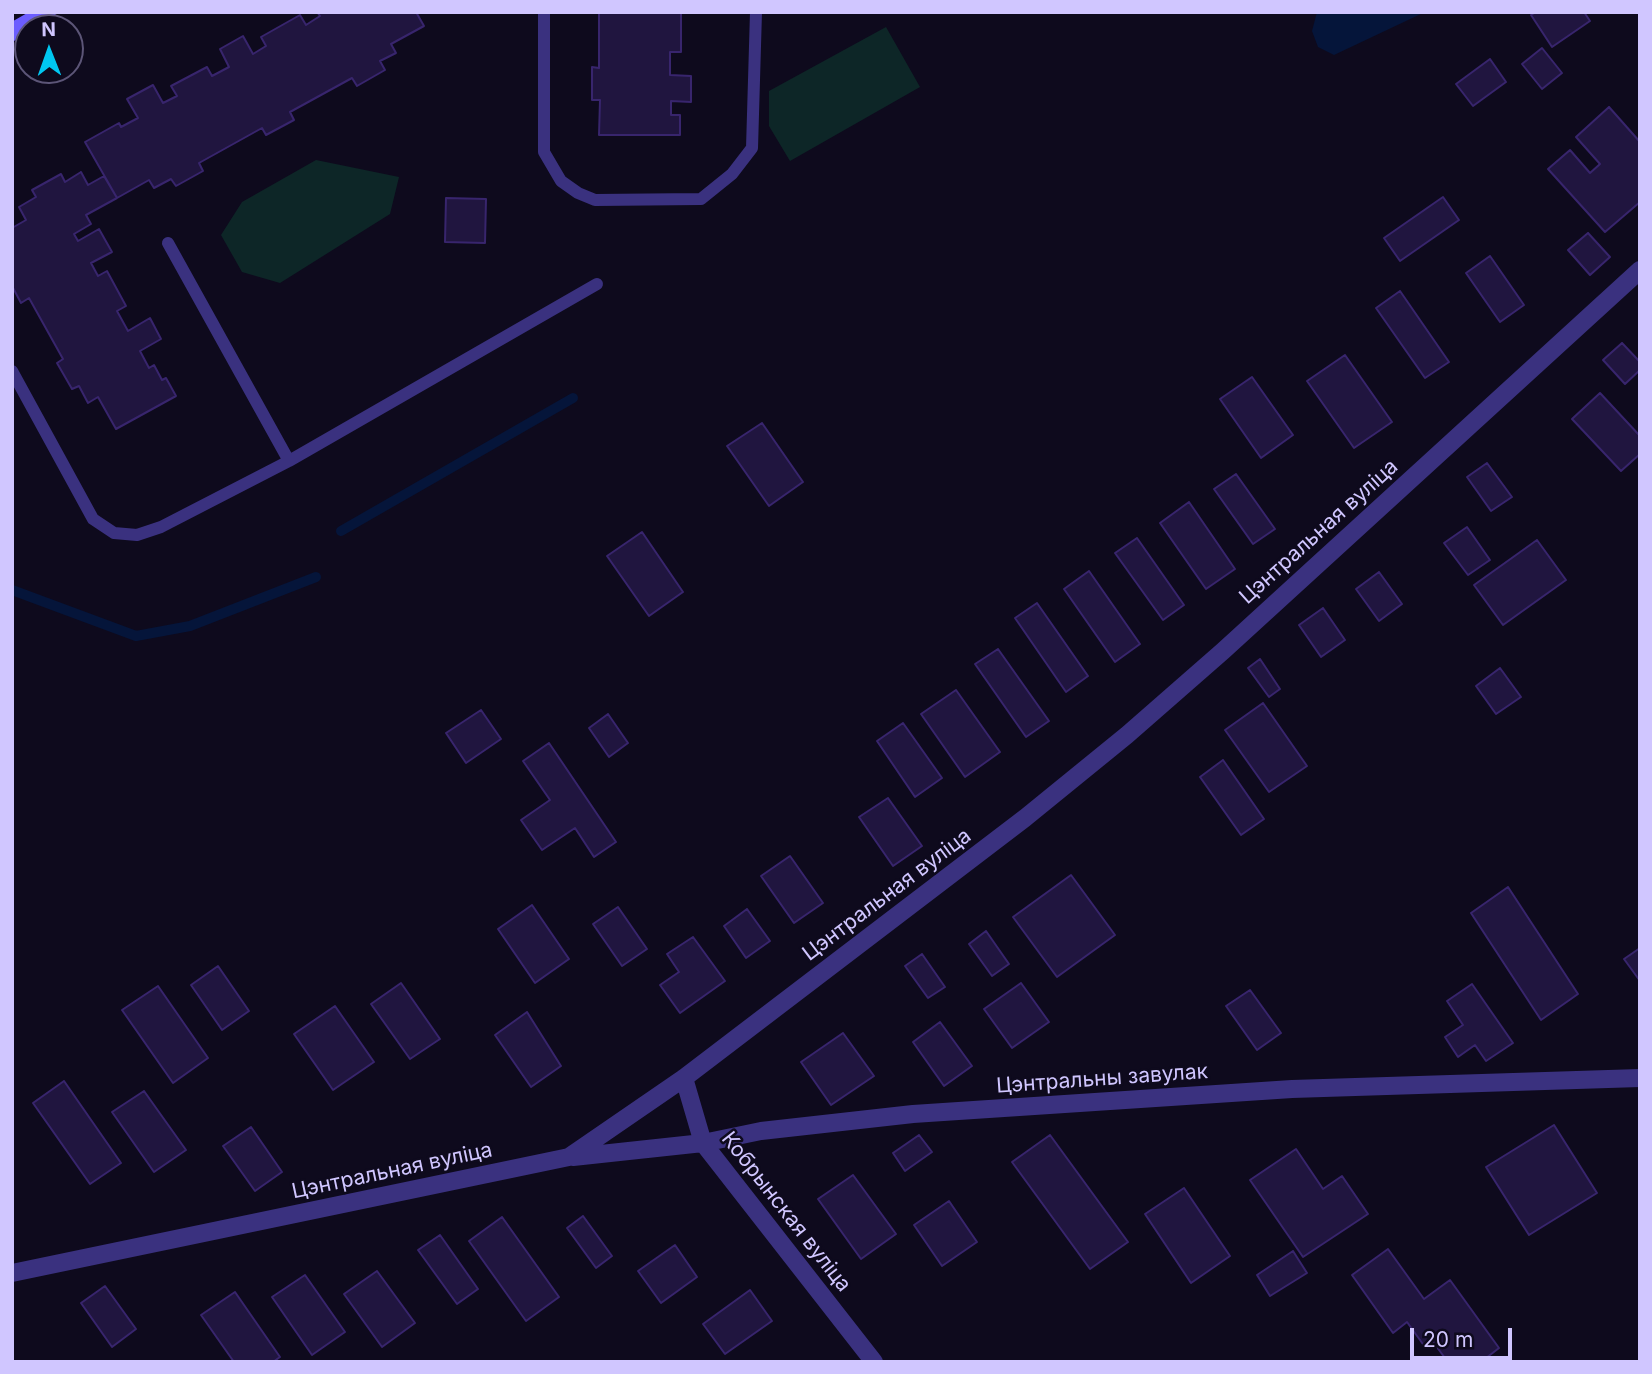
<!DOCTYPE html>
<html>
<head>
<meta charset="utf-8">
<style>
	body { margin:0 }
	#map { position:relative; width:1652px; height:1374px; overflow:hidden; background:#0e0a1d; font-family:Inter,sans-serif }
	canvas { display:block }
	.frame { position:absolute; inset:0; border:14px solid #d0c6ff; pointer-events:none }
	.north { position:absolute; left:14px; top:14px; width:70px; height:70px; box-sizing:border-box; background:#0e0a1d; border:2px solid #5c5577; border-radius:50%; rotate:359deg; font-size:19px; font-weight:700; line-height:28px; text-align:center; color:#d0c6ff }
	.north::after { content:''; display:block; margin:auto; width:24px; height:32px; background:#00c7f1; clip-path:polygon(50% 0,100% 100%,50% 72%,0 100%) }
	.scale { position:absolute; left:1410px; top:1328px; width:102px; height:32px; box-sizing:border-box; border:4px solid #d0c6ff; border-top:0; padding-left:9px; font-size:21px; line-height:24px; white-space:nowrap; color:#d0c6ff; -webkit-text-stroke:5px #0e0a1d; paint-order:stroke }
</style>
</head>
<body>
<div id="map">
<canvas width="1652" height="1374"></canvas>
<div class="frame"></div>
<div class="north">N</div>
<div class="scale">20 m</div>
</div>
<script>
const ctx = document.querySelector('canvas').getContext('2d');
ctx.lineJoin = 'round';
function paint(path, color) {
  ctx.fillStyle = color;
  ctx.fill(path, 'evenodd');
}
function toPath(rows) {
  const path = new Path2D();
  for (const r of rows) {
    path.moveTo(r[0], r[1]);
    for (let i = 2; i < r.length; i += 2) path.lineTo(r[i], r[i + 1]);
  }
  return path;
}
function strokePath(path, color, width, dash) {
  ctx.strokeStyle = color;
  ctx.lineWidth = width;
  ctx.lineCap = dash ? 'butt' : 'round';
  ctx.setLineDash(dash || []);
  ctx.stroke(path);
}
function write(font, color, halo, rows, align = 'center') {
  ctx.font = font + ' Inter,sans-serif';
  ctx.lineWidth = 5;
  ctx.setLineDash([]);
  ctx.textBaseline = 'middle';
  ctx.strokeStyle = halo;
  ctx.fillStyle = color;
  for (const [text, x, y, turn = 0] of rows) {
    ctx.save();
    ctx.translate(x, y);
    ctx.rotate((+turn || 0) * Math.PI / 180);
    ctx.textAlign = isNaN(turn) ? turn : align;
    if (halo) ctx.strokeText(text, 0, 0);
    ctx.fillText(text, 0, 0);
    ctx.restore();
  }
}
paint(toPath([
	[886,27,920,87,790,161,769,126,769,91],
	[316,160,399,177,390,214,280,283,242,272,221,235,242,202]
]), '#0d2627');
paint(toPath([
	[1317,12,1425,12,1334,55,1318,47,1312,31]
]), '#05153a');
strokePath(toPath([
	[341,531,573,398],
	[12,590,136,636,190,626,316,577]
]), '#05153a', 10);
const building = toPath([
	[317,12,416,12,424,26,391,44,396,53,380,61,385,70,357,86,352,78,290,112,294,120,266,135,262,128,199,163,203,171,176,186,171,179,154,188,149,180,117,198,85,142,119,123,121,127,138,118,127,99,153,85,163,103,177,96,171,86,207,67,212,76,229,67,220,49,243,36,253,54,266,46,261,37,300,15,306,25,320,16,317,12],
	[599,12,681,12,681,52,670,52,670,75,691,76,691,102,671,101,671,115,680,115,680,135,599,135,600,100,592,100,592,67,599,68,599,12],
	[1536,12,1584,12,1590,21,1552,47,1531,15,1536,12],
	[1542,48,1562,73,1542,89,1522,64,1542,48],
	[1490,59,1506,82,1473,106,1456,84,1490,59],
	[1609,107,1640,142,1640,202,1605,232,1548,169,1570,150,1590,173,1600,164,1576,137,1609,107],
	[81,172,88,185,104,176,117,198,86,215,91,224,74,234,78,241,99,229,112,252,91,263,98,276,107,271,126,306,117,311,128,331,150,318,161,339,140,351,149,368,154,365,162,380,166,378,176,396,116,429,98,397,88,403,79,386,72,389,57,363,63,359,29,298,21,303,12,286,12,228,26,220,19,207,36,197,32,190,61,174,65,182,81,172],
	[1443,197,1459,220,1400,261,1384,238,1443,197],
	[446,198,486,199,485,243,445,242,446,198],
	[1588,233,1610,257,1590,275,1568,250,1588,233],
	[1490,256,1524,305,1500,322,1466,273,1490,256],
	[1400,291,1449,362,1425,378,1376,308,1400,291],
	[1622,343,1640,362,1640,370,1625,384,1603,360,1622,343],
	[1345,355,1392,422,1354,448,1307,381,1345,355],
	[1252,377,1293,435,1261,458,1220,399,1252,377],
	[1600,393,1640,436,1640,454,1621,471,1572,419,1600,393],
	[762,423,803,482,769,506,727,446,762,423],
	[1487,463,1512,497,1491,511,1467,477,1487,463],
	[1236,474,1275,529,1253,544,1214,489,1236,474],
	[1189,502,1235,569,1206,589,1160,523,1189,502],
	[1467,527,1490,560,1468,575,1444,543,1467,527],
	[642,532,683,592,649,616,607,556,642,532],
	[1137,538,1184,605,1163,620,1115,553,1137,538],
	[1537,540,1566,580,1503,625,1474,585,1537,540],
	[1089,571,1140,644,1115,662,1064,589,1089,571],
	[1379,572,1402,604,1379,621,1356,589,1379,572],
	[1037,603,1088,676,1066,692,1015,618,1037,603],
	[1323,608,1345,640,1321,657,1299,625,1323,608],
	[998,649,1049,721,1026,737,975,664,998,649],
	[1260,659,1280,689,1269,697,1248,668,1260,659],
	[1500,668,1521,697,1496,714,1476,686,1500,668],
	[956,690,1000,752,965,777,921,714,956,690],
	[1263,703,1307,766,1269,792,1225,730,1263,703],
	[481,710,501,739,466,763,446,733,481,710],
	[608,714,628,743,609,757,589,728,608,714],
	[903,723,942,778,915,797,877,741,903,723],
	[549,743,616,842,594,857,575,828,542,850,521,820,550,800,523,761,549,743],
	[1223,760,1264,819,1241,835,1200,777,1223,760],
	[888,798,922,846,893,866,859,817,888,798],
	[790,856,823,903,794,923,761,876,790,856],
	[1071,875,1115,935,1057,977,1013,917,1071,875],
	[1508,887,1578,994,1541,1020,1471,913,1508,887],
	[532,905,569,959,535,983,498,929,532,905],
	[618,907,647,949,622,966,593,924,618,907],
	[747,909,770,941,746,958,724,926,747,909],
	[986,931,1009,964,992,976,969,944,986,931],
	[693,937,725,981,680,1013,660,985,679,972,667,954,693,937],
	[1640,948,1640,981,1624,959,1640,948],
	[922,954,945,987,928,998,905,966,922,954],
	[218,966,249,1011,222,1030,191,985,218,966],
	[401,983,440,1039,410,1059,371,1004,401,983],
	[1021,983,1049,1022,1012,1048,984,1009,1021,983],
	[1472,984,1513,1043,1486,1061,1475,1045,1458,1057,1445,1037,1463,1025,1447,1001,1472,984],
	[158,986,208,1058,173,1083,122,1010,158,986],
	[1250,990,1281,1033,1257,1050,1226,1006,1250,990],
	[335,1006,374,1062,333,1090,294,1034,335,1006],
	[527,1012,561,1066,531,1087,495,1035,527,1012],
	[940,1022,972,1066,944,1086,913,1042,940,1022],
	[843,1033,874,1076,831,1105,801,1062,843,1033],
	[64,1081,121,1163,90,1184,33,1103,64,1081],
	[144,1091,186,1150,154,1172,112,1112,144,1091],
	[1554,1125,1597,1193,1529,1235,1486,1167,1554,1125],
	[251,1127,282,1172,255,1191,223,1146,251,1127],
	[919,1135,932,1152,905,1171,893,1153,919,1135],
	[1050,1135,1128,1242,1090,1269,1012,1162,1050,1135],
	[1296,1149,1323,1189,1342,1176,1368,1214,1303,1257,1250,1180,1296,1149],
	[853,1175,896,1234,861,1259,818,1199,853,1175],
	[1184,1188,1230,1256,1191,1283,1145,1214,1184,1188],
	[949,1201,977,1242,942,1266,914,1225,949,1201],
	[583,1216,612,1256,596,1268,567,1228,583,1216],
	[502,1217,559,1297,526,1321,469,1241,502,1217],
	[440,1235,478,1289,457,1304,418,1250,440,1235],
	[675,1245,697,1277,661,1303,638,1271,675,1245],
	[1388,1249,1424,1299,1450,1280,1499,1348,1481,1362,1448,1362,1433,1342,1425,1347,1407,1322,1393,1333,1352,1275,1388,1249],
	[1293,1251,1307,1273,1270,1296,1257,1275,1293,1251],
	[377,1271,415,1323,382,1347,344,1294,377,1271],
	[305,1275,345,1332,312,1355,272,1297,305,1275],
	[105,1286,136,1329,112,1347,81,1303,105,1286],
	[750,1290,772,1321,725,1354,703,1324,750,1290],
	[235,1292,280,1357,273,1362,234,1362,201,1315,235,1292]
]);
paint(building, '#20153f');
strokePath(building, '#38256d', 2);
strokePath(toPath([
	[544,12,544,152,561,181,578,193,595,200,701,199,732,174,752,148,756,12],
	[12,371,93,519,114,533,137,535,161,527,289,461,168,243],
	[289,461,597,284]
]), '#3a317f', 12);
strokePath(toPath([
	[684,1078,703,1143,874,1362],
	[573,1157,703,1143,761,1131,913,1114,1292,1089,1640,1078],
	[12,1273,569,1157,684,1078,1025,818,1127,735,1223,651,1640,270]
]), '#3a317f', 18);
strokePath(toPath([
	[12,32,47,12]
]), '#6c5dff', 18);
write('21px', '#d0c6ff', '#0e0a1d', [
	["Цэнтральная вуліца",1319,532,-42],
	["Цэнтральная вуліца",887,895,-37],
	["Цэнтральны завулак",1102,1079,-4],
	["Цэнтральная вуліца",392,1171,-12],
	["Кобрынская вуліца",786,1212,52]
]);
</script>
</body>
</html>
